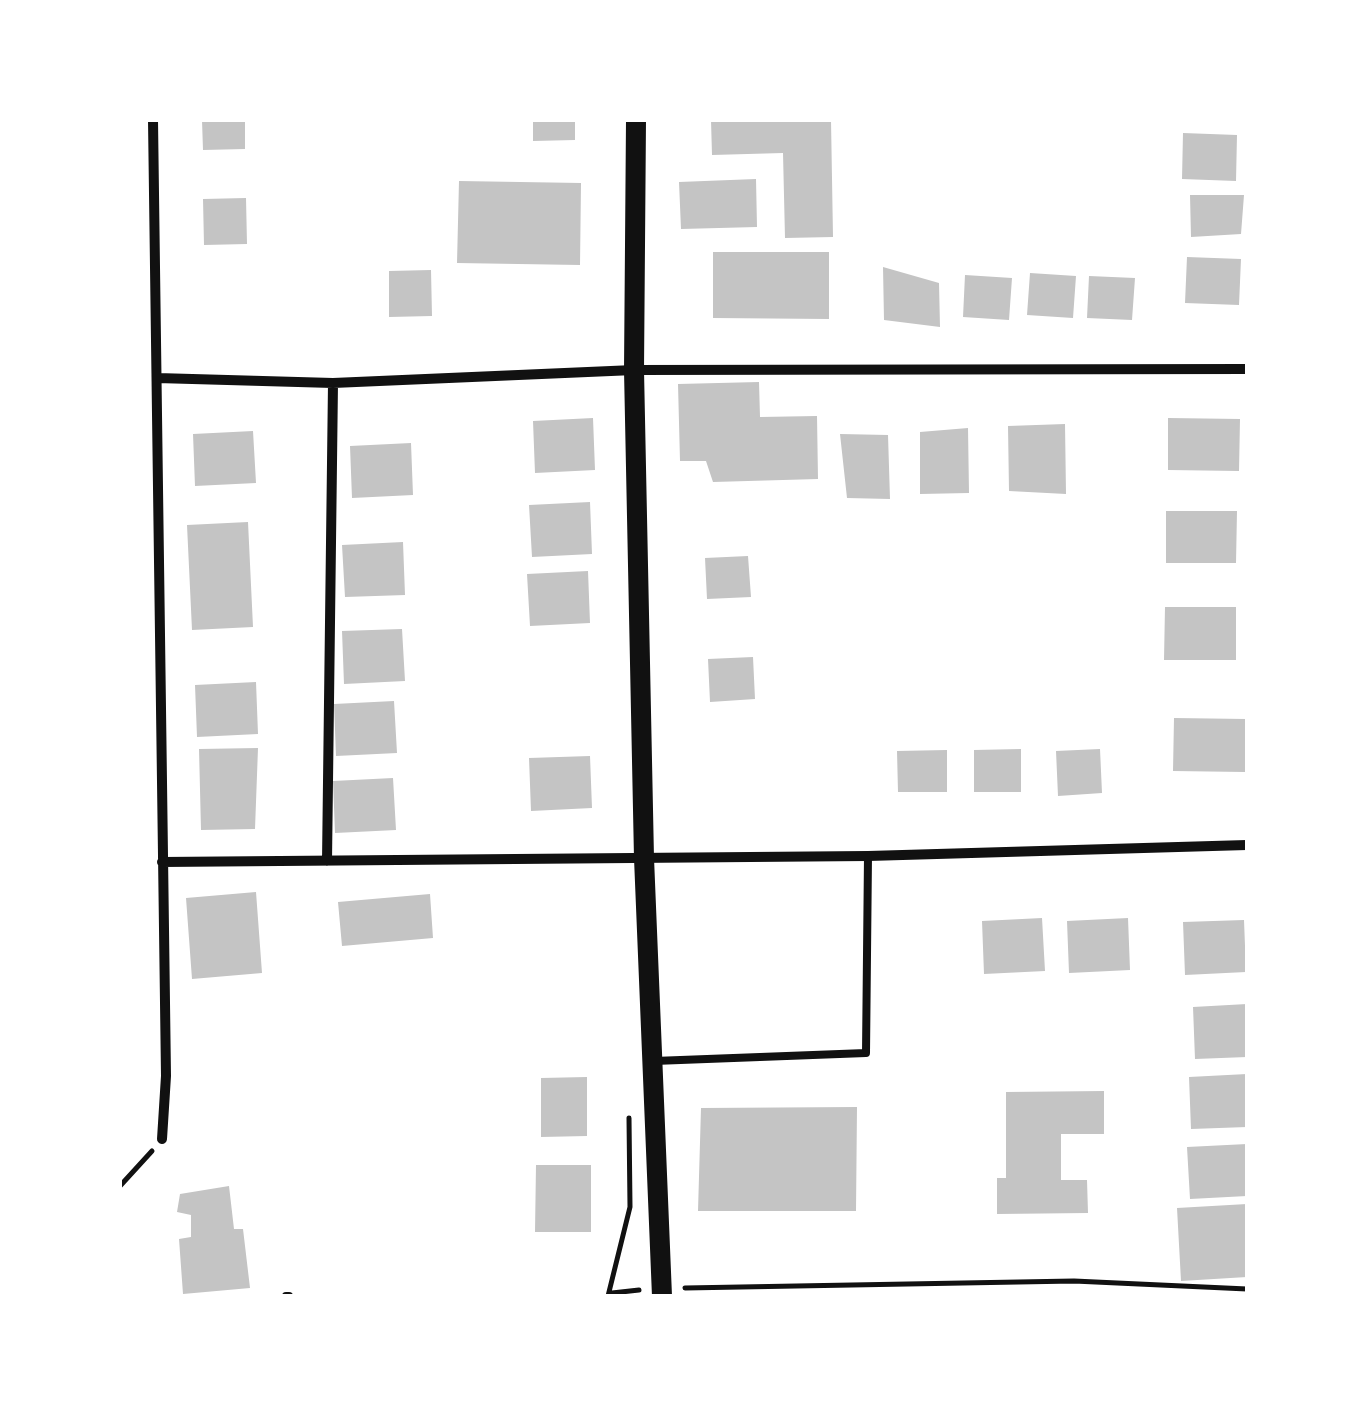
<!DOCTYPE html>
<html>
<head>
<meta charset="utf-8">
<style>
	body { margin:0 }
	#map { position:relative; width:1367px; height:1416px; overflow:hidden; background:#fff; font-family:"Sofia Sans Condensed",sans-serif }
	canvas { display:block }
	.frame { position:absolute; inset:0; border:122px solid #fff; pointer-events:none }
</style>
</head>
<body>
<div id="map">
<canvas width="1367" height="1416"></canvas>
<div class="frame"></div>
</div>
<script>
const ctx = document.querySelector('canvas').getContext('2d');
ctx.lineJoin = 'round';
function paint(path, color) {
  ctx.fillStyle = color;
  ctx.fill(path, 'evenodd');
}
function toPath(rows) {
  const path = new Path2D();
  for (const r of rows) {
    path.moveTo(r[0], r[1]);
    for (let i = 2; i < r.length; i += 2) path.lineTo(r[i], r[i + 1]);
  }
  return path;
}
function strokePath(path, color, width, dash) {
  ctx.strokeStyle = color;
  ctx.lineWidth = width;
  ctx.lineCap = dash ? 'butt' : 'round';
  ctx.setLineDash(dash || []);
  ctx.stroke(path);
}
paint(toPath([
	[202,120,245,120,245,149,203,150],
	[533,120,575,120,575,140,533,141],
	[711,120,831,120,833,237,785,238,783,153,712,155],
	[1183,133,1237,135,1236,181,1182,179],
	[756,179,757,227,681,229,679,182],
	[459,181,581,183,580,265,457,263],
	[1190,195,1244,195,1241,234,1191,237],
	[246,198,247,244,204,245,203,199],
	[713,252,829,252,829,319,713,318],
	[1187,257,1241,259,1239,305,1185,303],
	[883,267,939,283,940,327,884,320],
	[431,270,432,316,389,317,389,271],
	[1030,273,1076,276,1073,318,1027,315],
	[965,275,1012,278,1009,320,963,317],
	[1089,276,1135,278,1132,320,1087,318],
	[759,382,760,417,817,416,818,479,713,482,706,461,680,461,678,384],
	[593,418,595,470,535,473,533,421],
	[1168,418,1240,419,1239,471,1168,470],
	[1065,424,1066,494,1009,491,1008,426],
	[968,428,969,493,920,494,920,432],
	[253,431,256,483,195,486,193,434],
	[840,434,888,435,890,499,847,498],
	[411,443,413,495,352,498,350,446],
	[590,502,592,554,532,557,529,505],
	[1166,511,1237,511,1236,563,1166,563],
	[248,522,253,627,192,630,187,525],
	[403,542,405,595,345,597,342,545],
	[748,556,751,597,707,599,705,558],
	[588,571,590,623,530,626,527,574],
	[1165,607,1236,607,1236,660,1164,660],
	[402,629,405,681,344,684,342,631],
	[753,657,755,699,710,702,708,659],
	[256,682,258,734,197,737,195,685],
	[394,701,397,753,336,756,334,704],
	[1174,718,1246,719,1245,772,1173,771],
	[258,748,255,829,201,830,199,749],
	[1021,749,1021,792,974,792,974,750],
	[1100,749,1102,793,1058,796,1056,751],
	[947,750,947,792,898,792,897,751],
	[590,756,592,808,531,811,529,758],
	[393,778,396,830,335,833,333,781],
	[256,892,262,973,192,979,186,898],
	[430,894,433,938,342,946,338,902],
	[1042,918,1045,971,984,974,982,921],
	[1128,918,1130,970,1069,973,1067,921],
	[1244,920,1246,972,1185,975,1183,922],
	[1247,1004,1247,1057,1195,1059,1193,1007],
	[1247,1074,1247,1127,1191,1129,1189,1077],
	[587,1077,587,1136,541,1137,541,1078],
	[1104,1091,1104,1134,1061,1134,1061,1180,1087,1180,1088,1213,997,1214,997,1178,1006,1178,1006,1092],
	[857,1107,856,1211,698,1211,701,1108],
	[1247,1144,1247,1196,1190,1199,1187,1147],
	[536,1165,591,1165,591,1232,535,1232],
	[229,1186,234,1229,243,1229,250,1288,183,1294,179,1239,191,1237,191,1215,177,1212,180,1194],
	[1247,1204,1247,1277,1181,1281,1177,1208]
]), '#c4c4c4');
strokePath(toPath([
	[120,1186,152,1151],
	[685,1288,1074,1281,1247,1289],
	[612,1293,639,1290],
	[608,1296,630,1207,629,1118]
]), '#111', 5);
strokePath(toPath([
	[654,1061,866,1053,868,856],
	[286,1296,289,1296]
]), '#111', 8);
strokePath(toPath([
	[153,120,166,1076,162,1139],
	[157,378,333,383,634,370,1247,369],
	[327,861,333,383],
	[162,862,868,856,1247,845]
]), '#111', 10);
strokePath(toPath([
	[636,120,634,370,644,858,662,1296]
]), '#111', 20);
</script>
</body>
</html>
